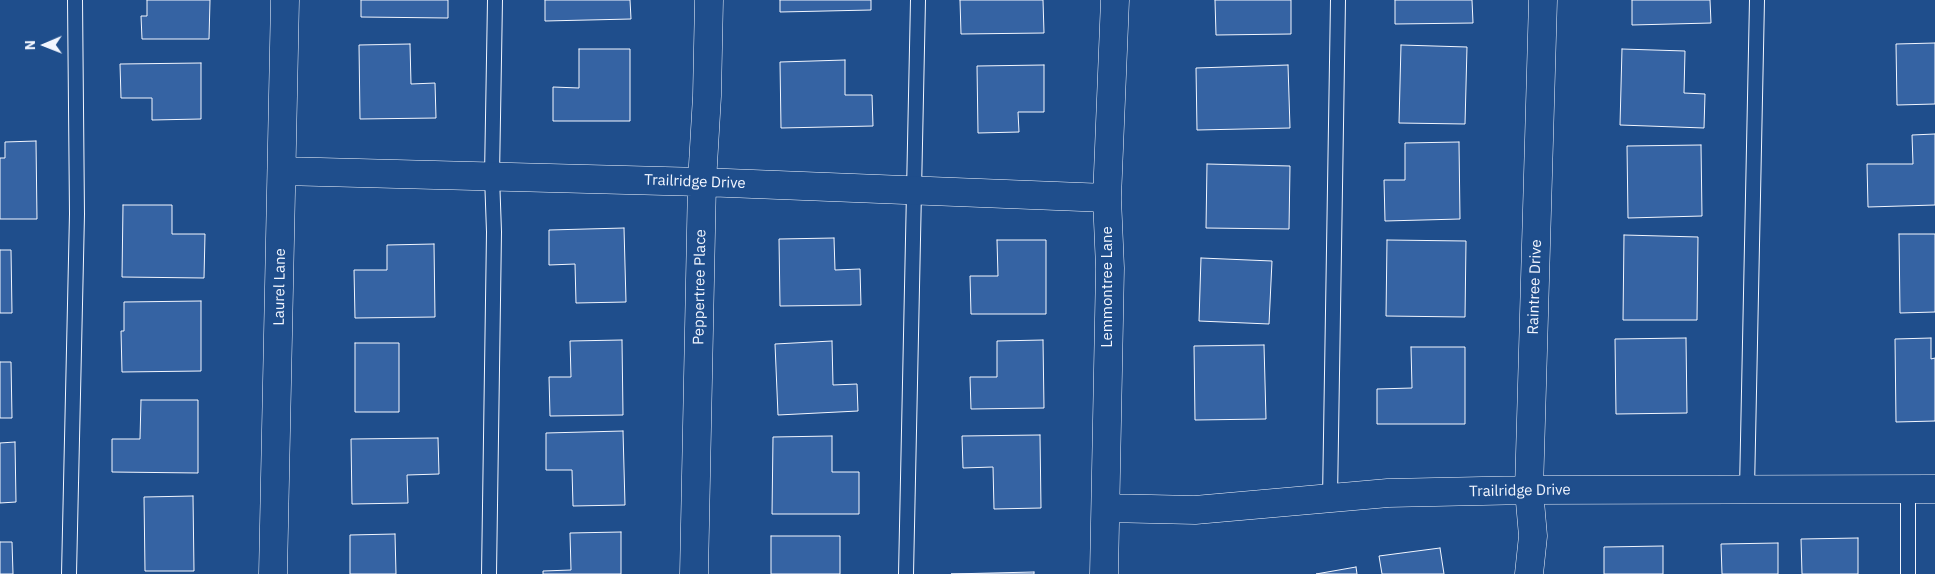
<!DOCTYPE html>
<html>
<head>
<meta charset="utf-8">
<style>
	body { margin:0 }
	#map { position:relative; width:1935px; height:574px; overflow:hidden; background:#1f4e8c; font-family:"IBM Plex Sans",sans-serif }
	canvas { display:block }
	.north { position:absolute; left:20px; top:20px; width:50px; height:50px; -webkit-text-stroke:4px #1f4e8c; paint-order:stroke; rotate:269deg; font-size:14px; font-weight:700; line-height:20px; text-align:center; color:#f2f6ff }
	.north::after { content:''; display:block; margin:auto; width:18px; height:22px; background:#f2f6ff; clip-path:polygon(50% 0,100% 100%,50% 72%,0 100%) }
</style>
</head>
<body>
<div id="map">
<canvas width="1935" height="574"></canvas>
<div class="north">N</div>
</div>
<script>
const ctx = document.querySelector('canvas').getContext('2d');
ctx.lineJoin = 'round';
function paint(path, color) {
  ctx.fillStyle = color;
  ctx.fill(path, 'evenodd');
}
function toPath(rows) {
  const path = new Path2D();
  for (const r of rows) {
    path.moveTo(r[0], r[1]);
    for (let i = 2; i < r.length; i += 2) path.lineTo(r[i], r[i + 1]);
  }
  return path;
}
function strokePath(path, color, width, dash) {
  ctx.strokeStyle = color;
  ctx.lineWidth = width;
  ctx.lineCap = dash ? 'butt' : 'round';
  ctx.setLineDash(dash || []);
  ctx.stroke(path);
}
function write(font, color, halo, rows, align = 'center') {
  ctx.font = font + ' "IBM Plex Sans",sans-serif';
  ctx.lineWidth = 4;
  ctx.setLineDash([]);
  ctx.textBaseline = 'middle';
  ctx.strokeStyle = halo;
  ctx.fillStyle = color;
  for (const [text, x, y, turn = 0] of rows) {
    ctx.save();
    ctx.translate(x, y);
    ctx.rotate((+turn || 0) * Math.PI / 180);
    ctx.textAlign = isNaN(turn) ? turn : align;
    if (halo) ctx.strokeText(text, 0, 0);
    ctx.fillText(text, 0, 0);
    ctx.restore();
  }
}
const building = toPath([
	[147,0,210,0,209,39,142,39,141,16,147,16,147,0],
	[361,0,448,0,448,18,361,17,361,0],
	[545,0,630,0,631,19,545,21,545,0],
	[780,0,871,0,871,10,780,12,780,0],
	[960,0,1043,0,1044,33,961,34,960,0],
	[1215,0,1291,0,1291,34,1216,35,1215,0],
	[1395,0,1472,0,1473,23,1395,24,1395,0],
	[1632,0,1710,0,1711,23,1632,25,1632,0],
	[1935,43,1935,104,1897,105,1896,44,1935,43],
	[410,44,411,84,435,83,436,118,360,119,359,45,410,44],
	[1401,45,1467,47,1465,124,1399,123,1401,45],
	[579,49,630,49,630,121,553,121,553,87,579,88,579,49],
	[1622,49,1685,51,1684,93,1705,94,1704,128,1620,125,1622,49],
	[845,60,845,95,872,95,873,126,781,128,780,62,845,60],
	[201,63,201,119,152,120,152,98,121,98,120,64,201,63],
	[1044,65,1044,112,1018,112,1019,132,978,133,977,66,1044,65],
	[1288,65,1290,128,1197,130,1196,68,1288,65],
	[1935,134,1935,205,1868,207,1867,164,1913,164,1912,135,1935,134],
	[36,141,37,219,0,219,0,158,5,158,5,142,36,141],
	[1459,142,1460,219,1385,221,1384,180,1405,180,1405,143,1459,142],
	[1701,145,1702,216,1628,218,1627,146,1701,145],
	[1207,164,1290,166,1289,229,1206,228,1207,164],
	[123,205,172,205,172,234,205,234,204,278,122,277,123,205],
	[624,228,626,302,576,303,575,264,549,265,549,230,624,228],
	[1899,234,1935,234,1935,312,1900,313,1899,234],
	[1624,235,1698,237,1697,320,1623,320,1624,235],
	[834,238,835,270,860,269,861,305,780,306,779,239,834,238],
	[997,240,1046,240,1046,314,971,314,970,276,998,276,997,240],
	[1387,240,1466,241,1465,317,1386,316,1387,240],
	[434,244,435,317,355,318,354,270,387,270,387,245,434,244],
	[0,250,11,250,12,313,0,313,0,250],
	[1201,258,1272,261,1269,324,1199,321,1201,258],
	[201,301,201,371,122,372,121,331,124,331,124,302,201,301],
	[1686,338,1687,413,1616,414,1615,339,1686,338],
	[1931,338,1931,359,1935,358,1935,421,1896,422,1895,339,1931,338],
	[622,340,623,415,550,416,549,377,571,377,570,341,622,340],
	[1043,340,1044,408,971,409,970,377,997,377,997,341,1043,340],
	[832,341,833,385,857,384,858,411,778,415,775,344,832,341],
	[355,343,399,343,399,412,355,412,355,343],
	[1264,345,1266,419,1195,420,1194,346,1264,345],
	[1411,347,1465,347,1465,424,1377,424,1377,389,1412,388,1411,347],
	[0,362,11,362,12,418,0,418,0,362],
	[141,400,198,400,198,473,112,472,112,439,140,439,141,400],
	[623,431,625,505,573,506,572,470,546,470,546,433,623,431],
	[1040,435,1041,508,994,509,993,467,963,468,962,436,1040,435],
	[832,436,832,472,859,472,859,514,772,514,773,437,832,436],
	[438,438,439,474,407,475,408,503,352,504,351,439,438,438],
	[15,442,16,502,0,503,0,443,15,442],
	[193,496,194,571,145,571,144,497,193,496],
	[621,532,621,574,543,574,543,571,571,570,570,533,621,532],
	[395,534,396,574,350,574,350,535,395,534],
	[771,536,840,536,840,574,771,574,771,536],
	[1858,538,1858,574,1802,574,1801,539,1858,538],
	[0,542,12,542,13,574,0,574,0,542],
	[1778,543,1778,574,1722,574,1721,544,1778,543],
	[1663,546,1663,574,1604,574,1604,547,1663,546],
	[1440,548,1444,574,1382,574,1379,556,1440,548],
	[1356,567,1357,574,1316,574,1356,567],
	[1034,572,1034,574,951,574,1034,572]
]);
paint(building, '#3563a3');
strokePath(building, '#f2f6ff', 1);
const lane = toPath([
	[1747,489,1757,0],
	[1908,489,1908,574],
	[1330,498,1338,0],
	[69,574,77,214,75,0],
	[489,574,494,232,492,176,495,0],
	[906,574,918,0]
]);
const street = toPath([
	[282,171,702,182,1107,198],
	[1106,508,1195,510,1388,493,1529,490,1935,489],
	[273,574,285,0],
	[694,574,702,182,707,96,709,0],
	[1104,574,1110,268,1107,198,1115,0],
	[1529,574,1533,536,1529,490,1543,0]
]);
strokePath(lane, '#f2f6ff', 16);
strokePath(street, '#f2f6ff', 29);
strokePath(lane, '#1f4e8c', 14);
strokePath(street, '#1f4e8c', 28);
write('15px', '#f2f6ff', '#1f4e8c', [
	["Trailridge Drive",695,182,2],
	["Laurel Lane",280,287,-89],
	["Peppertree Place",700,287,-89],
	["Lemmontree Lane",1108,287,-90],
	["Raintree Drive",1535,287,-88],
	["Trailridge Drive",1520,491,-1]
]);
</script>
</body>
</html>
